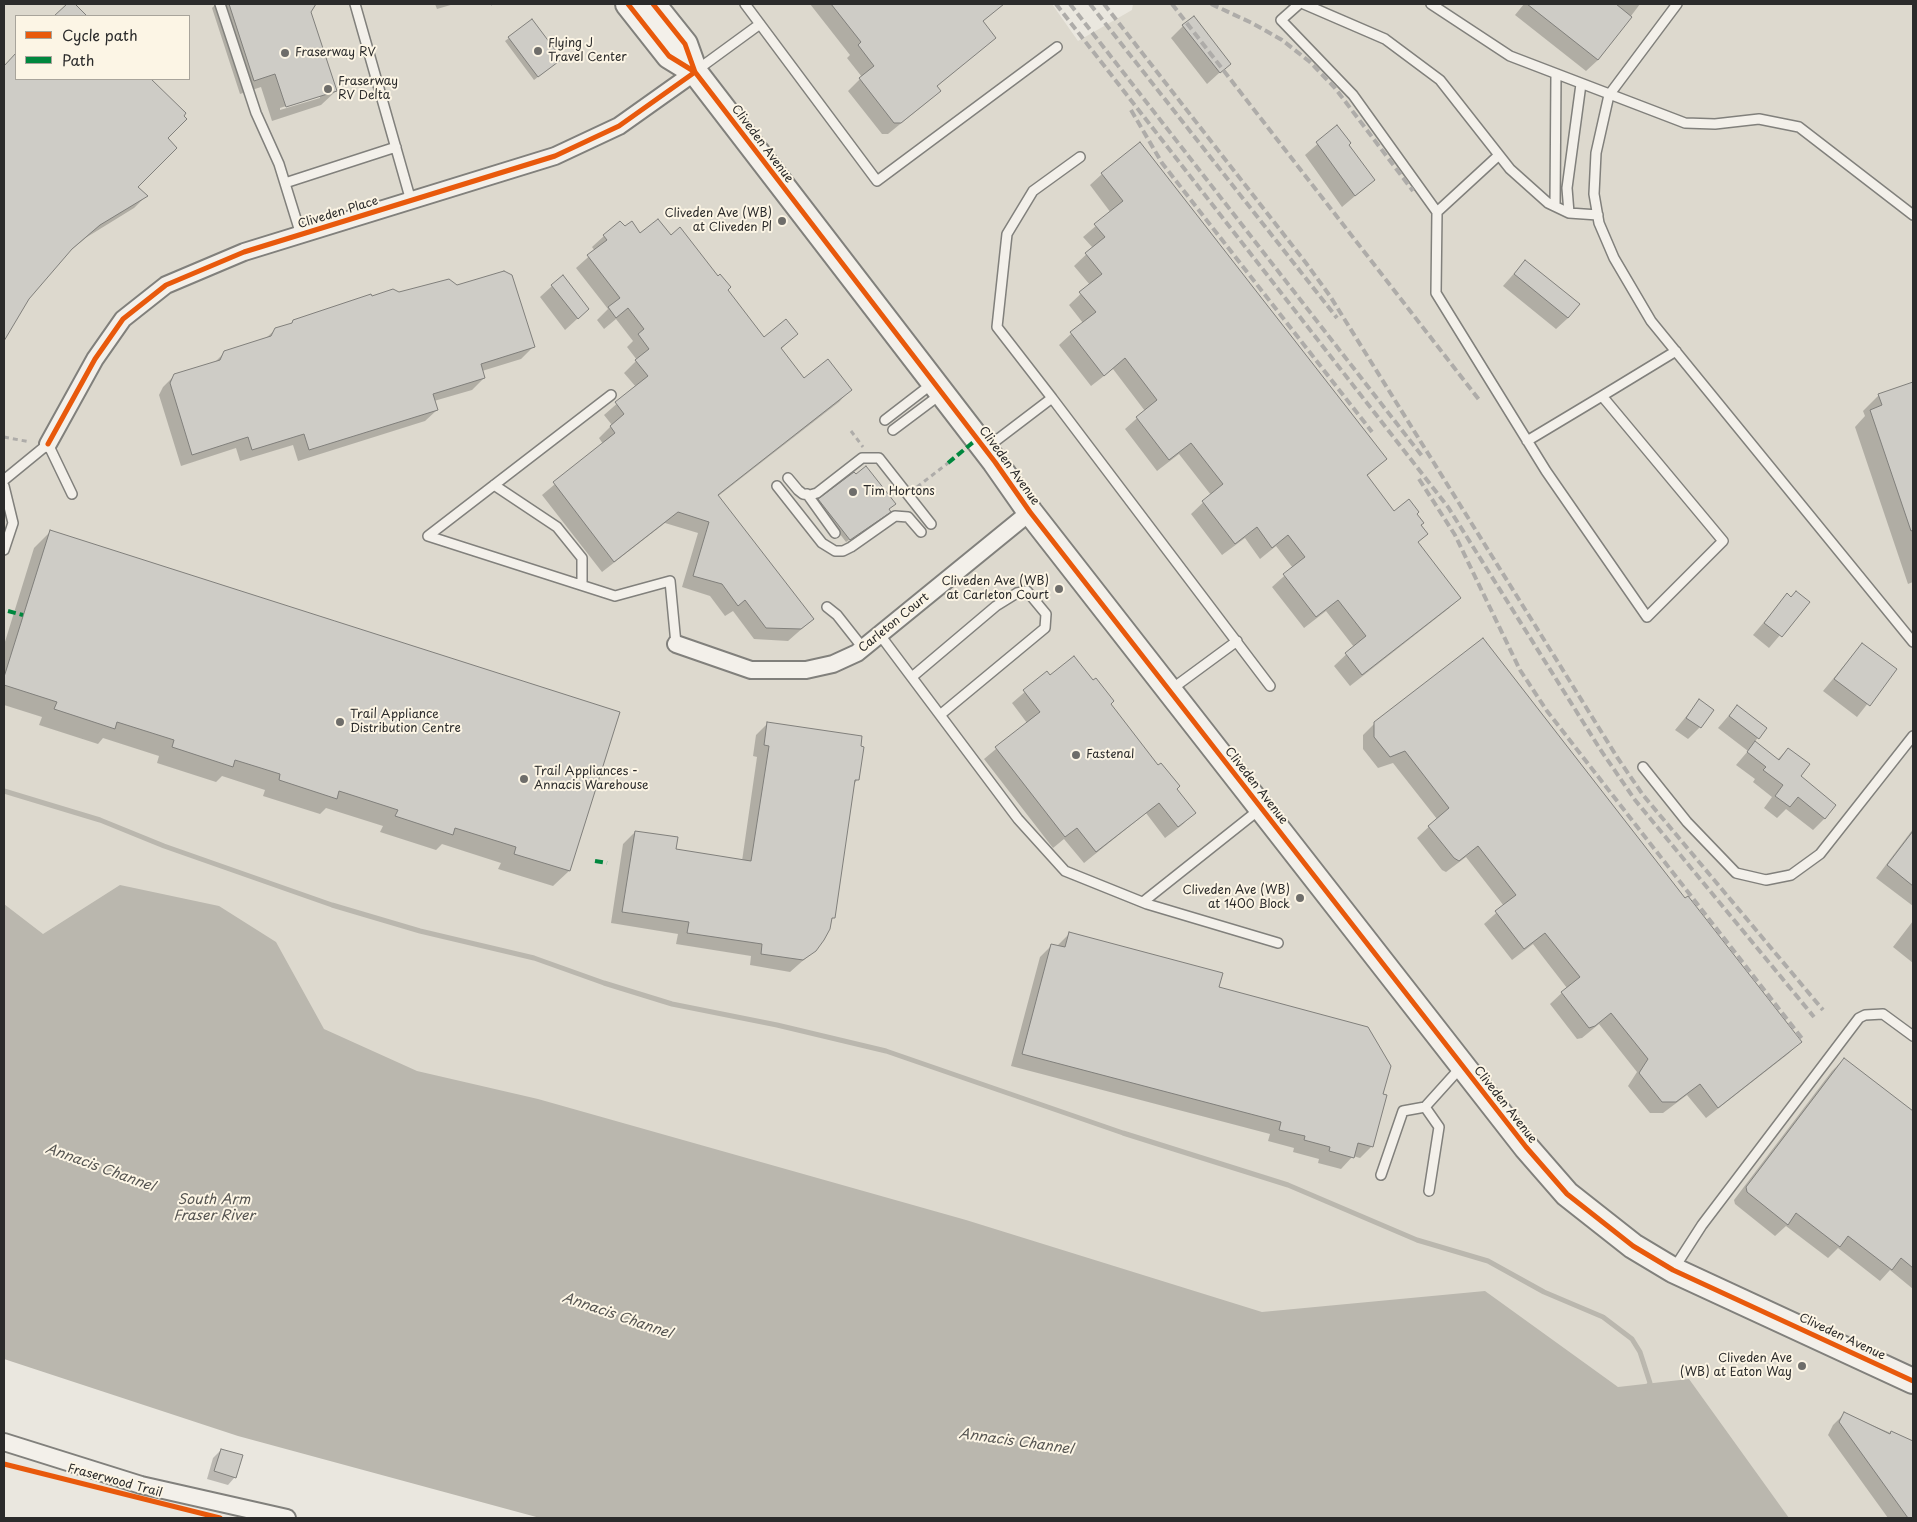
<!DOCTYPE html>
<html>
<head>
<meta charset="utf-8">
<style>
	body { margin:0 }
	#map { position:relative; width:1917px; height:1522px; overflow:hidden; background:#eae7df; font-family:"Playpen Sans",sans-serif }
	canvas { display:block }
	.frame { position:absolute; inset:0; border:5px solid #2b2b2b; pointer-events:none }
	.legend { position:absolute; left:15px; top:15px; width:175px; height:65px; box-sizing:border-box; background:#fcf5e5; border:1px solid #a8a49b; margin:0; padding:6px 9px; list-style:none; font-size:15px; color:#2b2b2b }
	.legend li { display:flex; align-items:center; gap:10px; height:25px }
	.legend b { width:25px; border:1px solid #a8a49b }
</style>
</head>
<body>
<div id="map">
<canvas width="1917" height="1522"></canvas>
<div class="frame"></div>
<ul class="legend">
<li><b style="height:6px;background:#e8590c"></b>Cycle path</li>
<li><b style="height:6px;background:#00873e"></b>Path</li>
</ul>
</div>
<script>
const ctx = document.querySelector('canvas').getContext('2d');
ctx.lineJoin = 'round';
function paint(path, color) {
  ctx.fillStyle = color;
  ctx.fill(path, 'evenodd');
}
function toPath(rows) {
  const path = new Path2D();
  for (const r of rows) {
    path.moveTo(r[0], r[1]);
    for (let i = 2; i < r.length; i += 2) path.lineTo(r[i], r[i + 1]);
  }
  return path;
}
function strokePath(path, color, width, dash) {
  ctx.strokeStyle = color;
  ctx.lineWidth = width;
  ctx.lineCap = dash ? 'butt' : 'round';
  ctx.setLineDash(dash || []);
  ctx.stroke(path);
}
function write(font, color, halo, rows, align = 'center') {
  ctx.font = font + ' "Playpen Sans",sans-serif';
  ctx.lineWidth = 4;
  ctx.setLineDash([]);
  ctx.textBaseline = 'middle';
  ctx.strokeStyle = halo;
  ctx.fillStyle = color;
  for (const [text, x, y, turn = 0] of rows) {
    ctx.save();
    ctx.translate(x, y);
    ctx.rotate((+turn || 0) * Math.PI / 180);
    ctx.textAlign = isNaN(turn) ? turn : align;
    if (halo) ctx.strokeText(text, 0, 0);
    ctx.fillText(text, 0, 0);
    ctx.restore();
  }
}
paint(toPath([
	[4,4,1052,4,1078,41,1132,10,1133,4,1913,4,1913,1518,1586,1518,374,1100,67,948,4,922],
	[16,16,189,16,189,79,16,79]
]), '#ddd9ce');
paint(toPath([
	[120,885,219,906,276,942,324,1029,417,1071,538,1099,966,1220,1262,1312,1485,1291,1618,1387,1689,1379,1789,1518,540,1518,238,1436,4,1359,4,904,43,934]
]), '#bab7ae');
paint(toPath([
	[216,4,313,4,310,12,336,91,321,105,272,121,261,87,240,94,212,8],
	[320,95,320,98,280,110,280,108],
	[435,4,454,4,437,9],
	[810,4,1002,4,982,22,994,38,936,87,939,91,927,102,888,134,882,134,848,91,862,77,847,58,850,55],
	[1524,4,1640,4,1598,60,1586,71,1515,15],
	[1183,26,1229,64,1207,84,1171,38],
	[509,38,561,59,534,80,505,41],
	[16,55,16,79,149,79,184,113,136,187,146,196,134,208,87,237,65,255,28,298,4,335,4,68],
	[1337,127,1348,146,1374,180,1342,207,1305,155],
	[1102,174,1386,459,1366,477,1394,512,1415,514,1426,534,1417,543,1460,598,1448,609,1350,686,1334,666,1354,647,1326,611,1304,628,1272,587,1293,568,1276,546,1260,559,1245,538,1222,555,1191,514,1211,495,1179,454,1157,471,1125,429,1145,411,1113,369,1091,386,1059,345,1083,323,1069,305,1090,285,1074,266,1093,248,1083,237,1111,213,1090,185],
	[625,228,640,235,670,236,726,290,764,338,797,334,781,349,804,379,850,390,839,402,717,497,813,619,788,641,754,639,733,611,725,616,710,596,682,587,698,533,665,523,602,572,542,495,603,444,599,438,612,425,604,415,636,387,624,373,637,360,627,347,633,341,616,319,604,329,597,320,608,309,576,268,595,251,592,247,604,236],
	[1525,261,1568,318,1556,329,1503,286],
	[456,286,533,347,521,359,482,371,484,378,472,390,434,401,437,410,425,421,298,461,293,445,240,461,236,448,181,466,159,395,163,387,175,375,213,364,225,352,266,338,276,329,371,297],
	[552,286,588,309,565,330,540,297],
	[1913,383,1913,582,1908,584,1855,427,1865,416,1863,411,1879,395],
	[819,500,887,510,885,515,846,542,816,503],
	[50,532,569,871,553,886,498,869,501,863,442,844,436,850,380,832,383,826,326,808,320,814,263,796,265,790,222,776,216,782,157,763,159,756,103,738,98,744,39,725,42,717,4,705,4,645,34,548],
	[1787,595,1808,602,1769,648,1753,635],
	[1862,644,1895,669,1857,717,1823,691],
	[1047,673,1050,676,1109,705,1194,813,1182,825,1165,838,1146,813,1084,863,1064,839,1053,848,984,759,1027,723,1012,703],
	[1699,701,1700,727,1688,739,1675,730],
	[1737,706,1758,738,1754,742,1777,760,1788,749,1799,777,1825,818,1813,830,1786,809,1777,818,1764,808,1772,797,1753,782,1755,779,1736,765,1748,751,1718,728],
	[768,723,857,780,854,784,833,917,815,950,790,972,750,965,751,956,676,944,678,934,611,923,623,844,635,832,675,850,742,861,757,757,753,756,756,735],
	[1375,723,1685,900,1800,1042,1788,1054,1706,1118,1687,1095,1663,1113,1650,1113,1628,1086,1637,1072,1599,1024,1582,1038,1577,1039,1550,1004,1567,988,1533,944,1512,960,1484,924,1504,906,1466,857,1446,872,1442,870,1417,838,1437,819,1393,763,1378,768,1363,749,1363,735],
	[1913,829,1913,906,1876,878],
	[1913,921,1913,963,1893,947],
	[1070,933,1218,988,1382,1095,1372,1146,1360,1158,1353,1156,1341,1169,1318,1163,1319,1159,1293,1152,1294,1148,1268,1141,1270,1134,1011,1066,1040,957,1052,945,1057,946],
	[1844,1059,1913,1112,1913,1289,1890,1270,1880,1281,1838,1248,1828,1258,1786,1226,1775,1236,1735,1204,1734,1200,1832,1071],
	[1845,1413,1913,1443,1913,1518,1888,1518,1828,1435,1833,1425],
	[221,1450,235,1477,228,1485,207,1479,213,1458]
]), '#0003');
strokePath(toPath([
	[4,791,100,820,164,846,332,905,420,931,534,958,604,983,672,1004,777,1025,886,1051,1123,1133,1288,1185,1417,1240,1488,1261,1544,1292,1603,1317,1632,1339,1640,1352,1650,1383,1647,1388]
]), '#bab7ae', 5);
const building = toPath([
	[67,4,75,4,87,16,54,16,67,4],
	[229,4,316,4,311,12,337,91,286,107,275,74,254,81,229,4],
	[831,4,1004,4,983,21,996,38,937,86,941,91,901,123,894,123,859,78,874,66,858,45,861,42,831,4],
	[1527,4,1616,4,1632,17,1598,60,1527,4],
	[1194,16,1231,64,1220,73,1182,25,1194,16],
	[532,19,562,59,538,77,508,37,532,19],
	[16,53,16,79,151,79,186,113,184,116,187,119,168,138,177,148,138,187,148,196,100,225,72,249,29,299,4,341,4,66,16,53],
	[1337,125,1351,143,1349,145,1375,180,1355,196,1316,142,1337,125],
	[1140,142,1387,459,1367,475,1394,511,1409,499,1419,512,1417,514,1424,523,1421,525,1428,534,1418,542,1461,598,1362,675,1345,653,1366,636,1338,600,1316,617,1283,574,1305,557,1288,535,1272,548,1257,527,1235,544,1202,501,1223,484,1191,443,1169,460,1136,417,1157,400,1125,358,1104,376,1070,332,1096,312,1079,292,1102,274,1085,253,1105,237,1094,224,1123,201,1101,173,1140,142],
	[658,219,671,235,680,227,718,276,720,274,731,287,728,290,764,337,786,319,798,334,781,348,804,378,828,359,852,390,718,495,814,619,801,629,766,628,745,600,738,606,722,584,693,576,709,522,678,512,614,562,553,482,615,433,610,426,624,414,615,402,648,376,635,360,649,349,638,334,644,329,628,308,616,318,608,307,620,298,587,255,607,240,603,235,620,221,625,226,632,221,640,233,658,219],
	[1525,260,1580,304,1568,318,1514,274,1525,260],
	[504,271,512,275,535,347,481,364,485,378,433,394,438,410,309,450,304,434,252,450,248,437,192,455,170,383,174,374,220,360,224,351,271,336,275,328,292,323,293,320,371,294,372,296,393,289,399,292,449,279,457,285,504,271],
	[563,275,589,309,578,319,551,285,563,275],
	[1913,382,1913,530,1911,531,1870,410,1882,405,1878,394,1913,382],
	[866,466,896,504,889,509,891,512,850,540,818,499,854,472,856,474,866,466],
	[50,530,620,712,570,871,514,854,516,847,455,828,453,835,395,816,398,810,339,791,337,799,279,780,280,774,235,760,233,767,172,747,174,740,117,722,115,729,54,709,57,702,4,685,4,677,50,530],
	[1796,591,1810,602,1782,637,1764,623,1787,593,1791,597,1796,591],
	[1483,638,1685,898,1688,896,1802,1042,1718,1108,1700,1084,1676,1102,1662,1102,1639,1073,1648,1059,1611,1013,1595,1026,1589,1028,1561,992,1580,977,1545,933,1524,949,1495,911,1516,895,1478,846,1459,861,1454,858,1428,826,1449,808,1405,751,1390,757,1374,737,1374,722,1483,638],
	[1862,643,1897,669,1870,706,1834,679,1862,643],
	[1074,656,1093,680,1096,678,1114,701,1111,704,1158,765,1161,763,1180,786,1177,789,1196,813,1178,827,1159,803,1096,852,1077,828,1065,837,995,747,1040,712,1023,690,1047,671,1050,675,1074,656],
	[1699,699,1714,710,1701,728,1686,718,1699,699],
	[1737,705,1767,728,1759,739,1729,716,1737,705],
	[767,722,862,736,861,746,864,747,859,780,855,780,835,918,832,918,830,929,824,940,816,951,803,960,761,954,762,944,687,933,689,922,622,912,635,831,678,837,676,849,751,861,769,746,764,745,767,722],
	[1755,741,1779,760,1788,748,1810,764,1801,776,1836,805,1825,819,1798,797,1790,807,1775,796,1783,785,1763,770,1766,767,1747,752,1755,741],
	[1913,831,1913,886,1887,865,1913,831],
	[1069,932,1223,973,1219,987,1368,1027,1391,1066,1383,1094,1387,1095,1373,1147,1358,1143,1354,1158,1329,1151,1330,1147,1304,1140,1305,1136,1279,1130,1281,1122,1022,1054,1051,944,1065,947,1069,932],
	[1844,1058,1913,1111,1913,1268,1901,1258,1892,1270,1848,1236,1840,1247,1796,1213,1788,1225,1747,1192,1746,1187,1844,1058],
	[1844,1412,1890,1434,1891,1431,1913,1441,1913,1518,1908,1518,1839,1422,1844,1412],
	[221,1449,243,1455,236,1478,214,1471,221,1449]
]);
paint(building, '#ceccc6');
strokePath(building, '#81807c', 1);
const lane = toPath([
	[220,4,256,113,279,164,301,235],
	[355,4,411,201],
	[745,4,877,181,1057,47],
	[1299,4,1281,20,1353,95,1437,212,1436,293,1546,471,1647,617,1723,541,1602,396,1676,351],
	[1304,4,1385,39,1440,80,1510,169,1548,203,1569,213],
	[1431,4,1510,56,1685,123,1715,124,1759,119,1799,127,1913,215],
	[1677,4,1609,95,1596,153,1594,194,1599,223,1614,258,1651,321,1913,642],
	[697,70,760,24],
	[1581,84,1567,188,1569,213,1598,215],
	[285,183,396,147],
	[1555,206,1556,74],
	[1437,212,1499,155],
	[611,395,428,536,615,596,670,581,676,644],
	[1052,398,997,327,1007,234,1033,191,1080,157],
	[885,420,933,383],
	[893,430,941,394],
	[1527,441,1602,396],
	[985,449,1052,398,1270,686],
	[788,478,798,490,803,494,810,495,817,493,862,458,879,458,931,524],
	[4,480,48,444,72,494],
	[494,485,557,527,582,558,582,585],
	[4,486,13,523,4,550],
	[777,486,822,543,835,551,843,551,851,547,895,516,908,517,921,532],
	[807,494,835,533],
	[827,607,837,615,863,648],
	[880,635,1018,819,1065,871,1147,904,1278,943],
	[912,677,996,606,1017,593,1027,591,1046,614,1045,628,940,715],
	[1169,691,1237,641],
	[1643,767,1687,822,1736,873,1766,880,1791,875,1820,854,1913,736],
	[1143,902,1260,809],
	[1425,1107,1439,1127,1429,1191],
	[1381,1175,1403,1111,1425,1107,1462,1066],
	[1673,1270,1702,1225,1859,1018,1865,1015,1883,1014,1913,1036]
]);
const street = toPath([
	[48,444,95,359,123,319,166,285,244,252,555,156,619,126,695,72],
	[676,644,751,670,806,670,833,664,857,653,1030,512],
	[4,1442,141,1485,287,1518]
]);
const secondary = toPath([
	[628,4,669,56,695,72],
	[653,4,685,44,695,72,995,462,1030,512,1526,1147,1567,1194,1633,1246,1673,1270,1913,1381]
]);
strokePath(lane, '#81807c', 12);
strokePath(street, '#81807c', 20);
strokePath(secondary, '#81807c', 28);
strokePath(toPath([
	[491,4,492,4],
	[851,431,863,447],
	[4,437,30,442],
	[917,487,948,463]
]), '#aeaca9', 3, [5, 4]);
strokePath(lane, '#f3f0ea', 9);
strokePath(street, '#f3f0ea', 16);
strokePath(secondary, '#f3f0ea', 24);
strokePath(toPath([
	[1056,4,1448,507,1600,749,1635,800,1814,1017],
	[1070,4,1422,456],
	[1090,4,1337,318],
	[1104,4,1306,263,1330,296,1617,757,1643,795,1823,1010],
	[1172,4,1480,401],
	[1211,4,1252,23,1282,40,1310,62,1335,88,1413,191],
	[1131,110,1162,163,1372,432],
	[1419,479,1455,535,1520,670,1547,711,1804,1041]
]), '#aeaca9', 4, [8, 4]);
strokePath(toPath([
	[948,463,977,439],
	[8,611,23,615],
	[595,861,607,863]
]), '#00873e', 4, [8, 4]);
strokePath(toPath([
	[628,4,669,56,695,72],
	[653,4,685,44,695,72,995,462,1030,512,1526,1147,1567,1194,1633,1246,1673,1270,1913,1381],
	[48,444,95,359,123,319,166,285,244,252,555,156,619,126,695,72],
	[4,1464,220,1518]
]), '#e8590c', 5);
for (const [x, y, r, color] of [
	[538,51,5,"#6e6d6a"],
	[285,53,5,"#6e6d6a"],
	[328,89,5,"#6e6d6a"],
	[782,221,5,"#6e6d6a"],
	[853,492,5,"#6e6d6a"],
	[1059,589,5,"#6e6d6a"],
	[340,722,5,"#6e6d6a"],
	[1076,755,5,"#6e6d6a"],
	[524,779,5,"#6e6d6a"],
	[1300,898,5,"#6e6d6a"],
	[1802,1366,5,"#6e6d6a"]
]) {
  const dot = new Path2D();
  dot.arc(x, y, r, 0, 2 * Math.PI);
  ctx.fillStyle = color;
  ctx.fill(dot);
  strokePath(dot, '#fcf5e5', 2);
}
write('12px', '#2b2b2b', '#fcf5e5', [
	["Flying J",548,44],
	["Travel Center",548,58],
	["Fraserway RV",295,53],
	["Fraserway",338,82],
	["RV Delta",338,96],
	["Cliveden Ave (WB)",772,214,"right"],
	["at Cliveden Pl",772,228,"right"],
	["Tim Hortons",863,492],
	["Cliveden Ave (WB)",1049,582,"right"],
	["at Carleton Court",1049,596,"right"],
	["Trail Appliance",350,715],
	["Distribution Centre",350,729],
	["Fastenal",1086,755],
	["Trail Appliances -",534,772],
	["Annacis Warehouse",534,786],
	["Cliveden Ave (WB)",1290,891,"right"],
	["at 1400 Block",1290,905,"right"],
	["Cliveden Ave",1792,1359,"right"],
	["(WB) at Eaton Way",1792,1373,"right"]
], 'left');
write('12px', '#2b2b2b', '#fcf5e5', [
	["Cliveden Avenue",762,144,53],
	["Cliveden Place",338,213,-17],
	["Cliveden Avenue",1009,466,54],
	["Carleton Court",894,623,-39],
	["Cliveden Avenue",1256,786,52],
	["Cliveden Avenue",1505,1105,52],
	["Cliveden Avenue",1842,1337,25],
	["Fraserwood Trail",115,1481,15]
]);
write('italic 14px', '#565552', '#fcf5e5', [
	["Annacis Channel",100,1168,20],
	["South Arm",214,1200],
	["Fraser River",214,1216],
	["Annacis Channel",617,1316,19],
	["Annacis Channel",1016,1442,8]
]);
</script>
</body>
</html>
